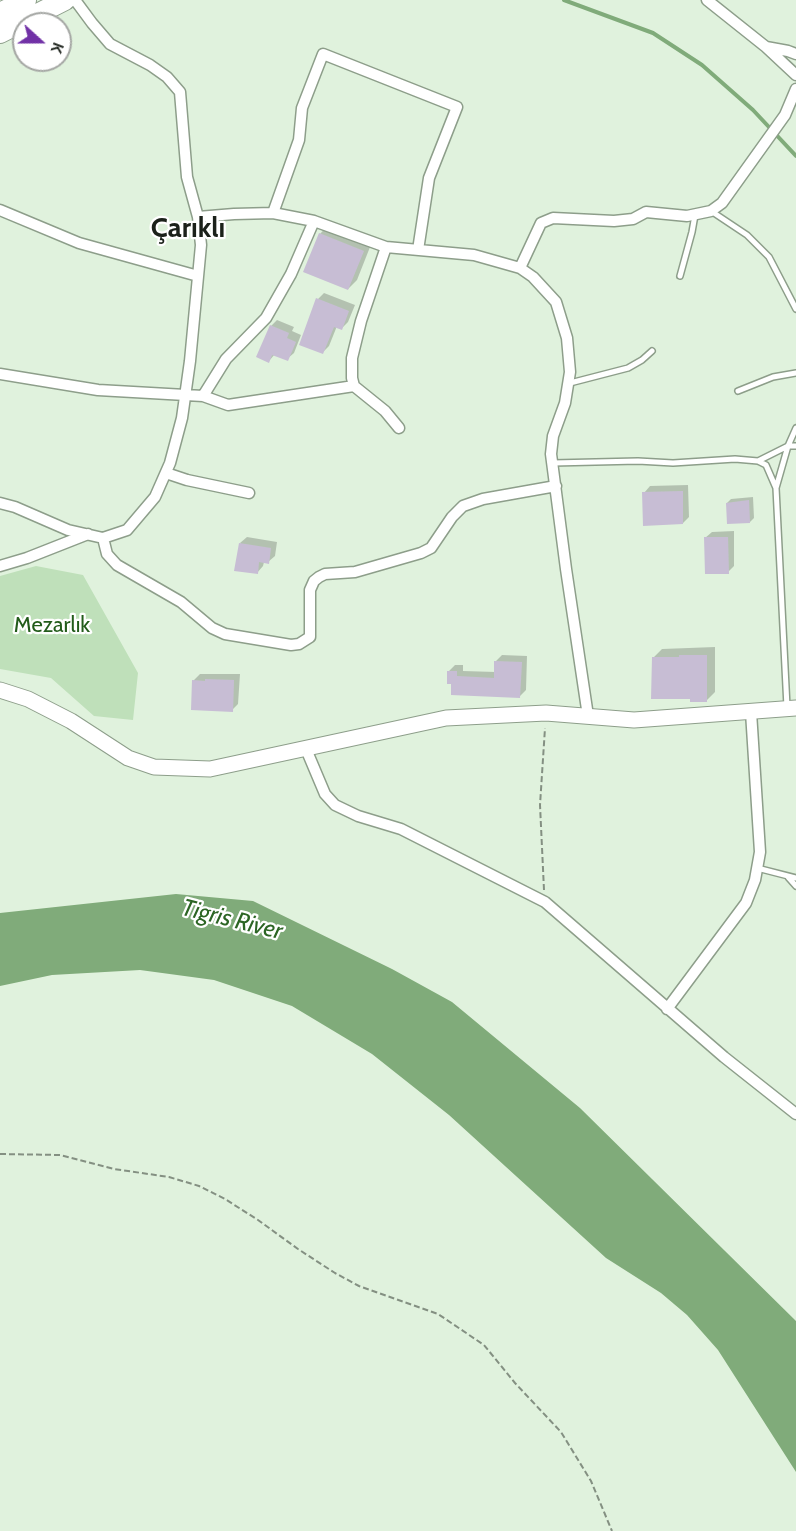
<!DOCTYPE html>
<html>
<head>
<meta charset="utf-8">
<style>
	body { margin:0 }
	#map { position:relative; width:796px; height:1531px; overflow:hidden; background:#e0f2dd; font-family:Cabin,sans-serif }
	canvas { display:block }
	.north { position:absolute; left:12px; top:12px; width:60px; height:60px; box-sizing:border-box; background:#fff; border:2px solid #a4a6a3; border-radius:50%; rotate:111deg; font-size:16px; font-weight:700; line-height:24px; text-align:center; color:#1b211a }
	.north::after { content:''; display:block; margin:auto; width:21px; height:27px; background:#7131a6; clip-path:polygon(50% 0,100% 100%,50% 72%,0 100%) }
</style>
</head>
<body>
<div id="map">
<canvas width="796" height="1531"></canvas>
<div class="north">K</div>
</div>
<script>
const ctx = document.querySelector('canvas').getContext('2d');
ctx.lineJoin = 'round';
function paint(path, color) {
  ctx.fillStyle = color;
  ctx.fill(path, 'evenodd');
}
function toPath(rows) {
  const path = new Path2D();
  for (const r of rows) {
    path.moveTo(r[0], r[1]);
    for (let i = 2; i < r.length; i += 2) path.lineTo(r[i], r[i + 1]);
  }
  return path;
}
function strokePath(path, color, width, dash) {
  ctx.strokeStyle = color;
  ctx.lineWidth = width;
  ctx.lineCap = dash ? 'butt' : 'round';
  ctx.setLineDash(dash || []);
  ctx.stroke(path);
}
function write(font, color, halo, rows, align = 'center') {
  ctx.font = font + ' Cabin,sans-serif';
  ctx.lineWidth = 4.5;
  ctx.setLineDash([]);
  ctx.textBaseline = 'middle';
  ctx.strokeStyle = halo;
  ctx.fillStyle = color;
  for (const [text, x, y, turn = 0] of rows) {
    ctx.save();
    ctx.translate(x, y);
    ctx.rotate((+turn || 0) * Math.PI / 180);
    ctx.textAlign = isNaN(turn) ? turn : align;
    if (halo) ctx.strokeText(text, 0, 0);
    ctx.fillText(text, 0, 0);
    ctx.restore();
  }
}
paint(toPath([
	[36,566,83,575,138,673,133,720,94,716,51,678,0,669,0,576]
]), '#bfe0ba');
paint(toPath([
	[176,894,253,901,392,969,452,1002,580,1108,796,1321,796,1472,718,1350,687,1315,661,1293,606,1258,449,1115,372,1054,292,1006,214,980,140,970,52,975,0,986,0,913]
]), '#80ab7a');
paint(toPath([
	[328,225,372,242,357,280,348,289,320,234],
	[324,293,355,305,348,322,342,328,337,326,329,346,323,352,318,299],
	[277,320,294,327,292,331,301,335,294,353,287,359,275,354,269,361,271,326],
	[688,485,689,517,683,523,644,493,650,486],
	[753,497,754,518,750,522,727,503,731,499],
	[734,531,734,566,728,572,705,538,712,532],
	[247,537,277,542,275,556,268,562,264,562,263,566,257,573,240,543],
	[715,647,715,692,706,701,653,658,662,649],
	[502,655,527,656,526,690,520,696,453,682,449,671,455,665,463,665,463,671,496,672,496,661],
	[200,674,240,674,238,704,232,710,193,681]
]), '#0003');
strokePath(toPath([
	[564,0,653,33,702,65,753,110,796,156]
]), '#80ab7a', 4);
paint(toPath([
	[319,233,364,251,348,290,303,272],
	[316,298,349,311,342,330,334,327,323,354,299,345],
	[270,325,289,333,287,338,296,342,288,361,272,355,269,363,256,357],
	[683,491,683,524,643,526,642,492],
	[749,500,750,523,727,524,726,503],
	[704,537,728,537,729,574,705,574],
	[239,543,271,548,269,564,259,562,258,574,234,571],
	[679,655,707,655,707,702,690,702,690,699,651,699,652,657,679,657],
	[494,661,522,662,520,698,451,695,451,684,447,684,447,671,457,671,457,676,494,678],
	[205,679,234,680,233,712,191,710,192,680,205,681]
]), '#c7bdd4');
const lane = toPath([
	[711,211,747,235,769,257,796,309],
	[680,276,692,232,695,215],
	[570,383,628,368,642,360,652,351],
	[738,391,773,377,796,373],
	[758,461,788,446,796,446],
	[553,463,638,461,673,463,735,459,758,461,766,465,776,488,787,707],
	[776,488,788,446,796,428],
	[757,868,796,878],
	[788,877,796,886]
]);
const street = toPath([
	[707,0,766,47,796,75],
	[766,47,788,51,796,54],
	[0,210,79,243,198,276],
	[273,213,299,140,302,108,323,54,457,107,429,178,418,250],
	[198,217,234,214,273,213,314,221,386,247,474,255,520,268,533,277,556,302,567,338,570,372,565,403,553,436,551,454,566,569,588,716],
	[386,247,361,321,352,358,352,378,354,386,385,411,399,428],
	[520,268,541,223,553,218,614,221,633,219,646,212,687,216,711,211,722,203,785,115,796,89],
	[0,374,98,390,203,396,226,359,266,318,291,274,314,221],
	[203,396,228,405,354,386],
	[166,473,187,480,249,493],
	[0,503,15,507,68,530,103,538,127,530,155,497,170,463,182,418,190,361,201,245,198,217,187,177,180,92,167,77,150,65,110,44,92,23,75,0],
	[103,538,107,554,117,565,181,602,212,628,225,634,291,645,299,644,310,637,310,590,314,581,319,577,325,574,355,572,421,553,431,548,452,517,463,506,483,499,556,486],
	[0,566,27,558,88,534],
	[306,749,325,794,335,805,358,816,401,829,545,902,724,1057,796,1114],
	[667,1009,746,903,755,880,760,852,751,712]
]);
const secondary = toPath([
	[0,690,28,699,71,721,128,758,154,767,210,769,446,718,546,713,634,720,796,708]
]);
const highway = toPath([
	[0,13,26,0],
	[0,33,65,0]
]);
strokePath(lane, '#8d9e8a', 8);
strokePath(street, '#8d9e8a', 13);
strokePath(secondary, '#8d9e8a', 17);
strokePath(highway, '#8d9e8a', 22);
strokePath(toPath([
	[544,890,540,805,545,728],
	[0,1154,60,1155,114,1169,169,1177,199,1186,225,1199,258,1220,298,1249,335,1273,359,1286,438,1314,484,1345,515,1383,561,1432,591,1481,612,1531]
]), '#849082', 2, [6, 3]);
strokePath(lane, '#fff', 5);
strokePath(street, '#fff', 10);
strokePath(secondary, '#fff', 15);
strokePath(highway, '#fff', 20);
write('22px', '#235c1b', '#fff', [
	["Mezarlık",52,626]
]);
write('italic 24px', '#2c6524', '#fff', [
	["Tigris River",232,920,14]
]);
write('bold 28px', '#1b211a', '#fff', [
	["Çarıklı",188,229]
]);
</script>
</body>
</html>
